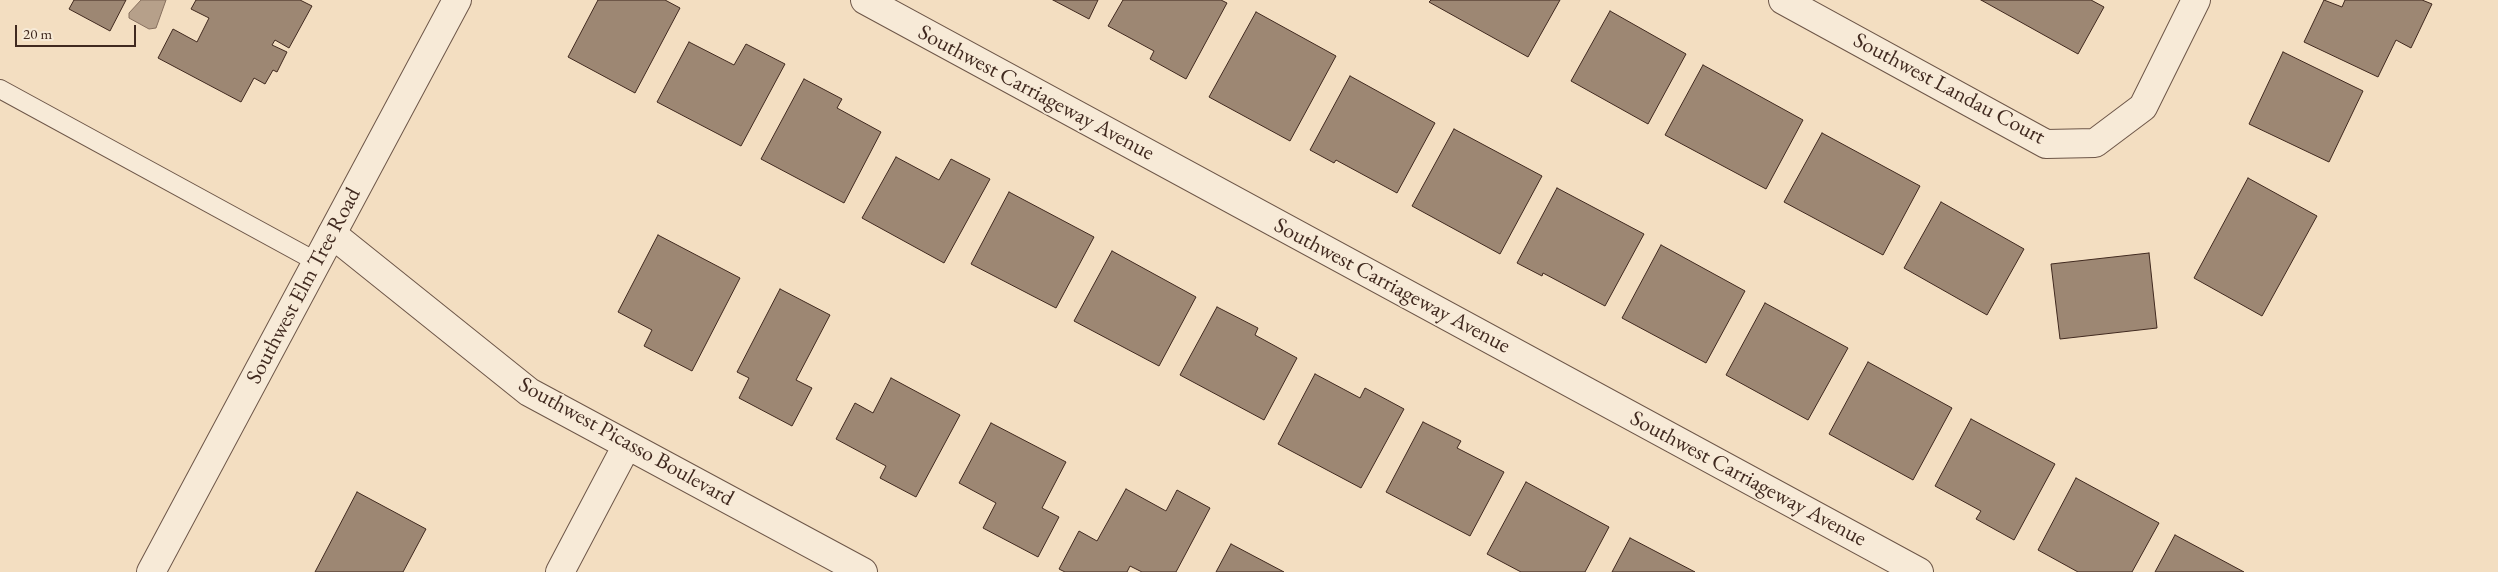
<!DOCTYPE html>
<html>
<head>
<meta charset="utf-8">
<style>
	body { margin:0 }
	#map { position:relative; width:2498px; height:572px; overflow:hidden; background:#f3dec1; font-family:"EB Garamond",serif }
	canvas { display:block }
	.scale { position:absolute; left:15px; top:25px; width:121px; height:22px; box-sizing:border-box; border:2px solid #40291f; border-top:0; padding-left:6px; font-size:15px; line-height:18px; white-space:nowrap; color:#40291f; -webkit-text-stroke:4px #f7ead7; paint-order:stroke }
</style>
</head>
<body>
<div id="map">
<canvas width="2498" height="572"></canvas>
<div class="scale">20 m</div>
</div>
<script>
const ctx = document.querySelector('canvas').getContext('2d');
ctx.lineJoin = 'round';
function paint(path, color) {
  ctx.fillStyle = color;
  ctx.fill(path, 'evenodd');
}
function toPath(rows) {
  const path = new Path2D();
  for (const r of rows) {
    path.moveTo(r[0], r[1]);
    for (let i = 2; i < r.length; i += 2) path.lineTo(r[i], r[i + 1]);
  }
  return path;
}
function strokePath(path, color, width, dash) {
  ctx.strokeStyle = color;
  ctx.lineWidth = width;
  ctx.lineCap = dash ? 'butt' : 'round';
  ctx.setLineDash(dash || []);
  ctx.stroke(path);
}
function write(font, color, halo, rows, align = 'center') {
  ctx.font = font + ' "EB Garamond",serif';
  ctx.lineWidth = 4;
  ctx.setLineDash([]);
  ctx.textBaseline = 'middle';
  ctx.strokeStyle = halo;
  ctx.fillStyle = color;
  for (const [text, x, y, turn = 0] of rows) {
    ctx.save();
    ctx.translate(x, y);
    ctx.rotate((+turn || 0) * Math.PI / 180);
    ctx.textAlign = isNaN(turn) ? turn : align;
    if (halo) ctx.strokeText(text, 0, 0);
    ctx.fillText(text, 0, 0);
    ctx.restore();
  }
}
const water = toPath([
	[141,0,166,0,156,28,149,29,129,18,129,13,141,0]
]);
paint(water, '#b6a08a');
strokePath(water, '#87705f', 1);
const building = toPath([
	[74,0,126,0,110,31,69,9,74,0],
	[196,0,300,0,312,6,289,48,275,40,272,45,287,52,277,72,273,70,265,84,254,78,241,102,158,58,173,29,197,42,209,18,191,9,196,0],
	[598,0,665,0,680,8,635,93,568,57,598,0],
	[1053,0,1098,0,1089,19,1053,0],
	[1123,0,1221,0,1227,3,1186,79,1150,59,1154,51,1108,26,1123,0],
	[1431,0,1560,0,1528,57,1429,2,1431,0],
	[1981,0,2091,0,2104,7,2078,54,1981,0],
	[2324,0,2342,7,2345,0,2422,0,2432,4,2411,48,2396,40,2378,77,2304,42,2324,0],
	[1610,11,1686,54,1648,124,1571,81,1610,11],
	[1256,12,1336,56,1290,141,1209,97,1256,12],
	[689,42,734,65,746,44,785,64,741,146,657,102,689,42],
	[2283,52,2363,91,2329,162,2249,124,2283,52],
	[1703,65,1803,120,1766,189,1665,135,1703,65],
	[1350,76,1435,123,1397,193,1336,160,1334,163,1310,150,1350,76],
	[804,79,842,99,837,108,881,132,844,203,761,159,804,79],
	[1454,129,1542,176,1500,254,1412,206,1454,129],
	[1822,133,1920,186,1883,255,1784,202,1822,133],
	[896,157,939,180,951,159,990,179,944,263,862,218,896,157],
	[2248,178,2317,216,2262,316,2194,278,2248,178],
	[1557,188,1644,234,1605,306,1543,273,1542,276,1517,263,1557,188],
	[1009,192,1094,237,1056,308,971,264,1009,192],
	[1941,202,2024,249,1987,315,1904,268,1941,202],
	[658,235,740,278,692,371,644,346,652,330,618,312,658,235],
	[1661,245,1745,291,1706,363,1622,318,1661,245],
	[1112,251,1196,297,1159,366,1074,321,1112,251],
	[2149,253,2157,328,2060,339,2051,264,2149,253],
	[780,289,830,315,796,380,812,388,792,426,739,398,749,378,737,372,780,289],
	[1765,303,1848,348,1808,420,1726,375,1765,303],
	[1217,307,1258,328,1255,335,1297,358,1264,420,1180,375,1217,307],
	[1868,362,1952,408,1913,480,1829,434,1868,362],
	[1315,374,1360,398,1365,388,1404,409,1361,488,1278,444,1315,374],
	[891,378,960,415,916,497,880,478,886,466,836,439,855,403,873,413,891,378],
	[1971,419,2055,464,2014,540,1976,519,1981,511,1935,486,1971,419],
	[1423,422,1461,441,1457,448,1504,472,1470,536,1386,492,1423,422],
	[991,423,1066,462,1042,508,1059,517,1038,557,983,528,996,503,959,483,991,423],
	[2076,478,2159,523,2132,572,2078,572,2038,550,2076,478],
	[1526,482,1609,527,1585,572,1521,572,1487,554,1526,482],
	[1126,489,1166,511,1177,490,1210,508,1176,572,1142,572,1130,566,1127,572,1065,572,1059,569,1079,531,1097,541,1126,489],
	[357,492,426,529,403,572,315,572,357,492],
	[2175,535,2244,572,2155,572,2175,535],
	[1630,538,1695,572,1612,572,1630,538],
	[1231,544,1284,572,1216,572,1231,544]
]);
paint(building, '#9d8773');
strokePath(building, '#40291f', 1);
const service = toPath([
	[0,89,317,262]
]);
const minor = toPath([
	[865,0,1919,572],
	[1783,0,2046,144,2095,143,2143,107,2196,0],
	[332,234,529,392,863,572],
	[560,572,627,445]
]);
const tertiary = toPath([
	[151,572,457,0]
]);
strokePath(service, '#6d5648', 20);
strokePath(minor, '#6d5648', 30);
strokePath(tertiary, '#6d5648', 30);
strokePath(service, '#f7ead7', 18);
strokePath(minor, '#f7ead7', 28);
strokePath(tertiary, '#f7ead7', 28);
write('22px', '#40291f', '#f7ead7', [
	["Southwest Landau Court",1949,89,28],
	["Southwest Carriageway Avenue",1036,93,28],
	["Southwest Elm Tree Road",304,286,-62],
	["Southwest Carriageway Avenue",1392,286,28],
	["Southwest Picasso Boulevard",626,442,29],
	["Southwest Carriageway Avenue",1748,479,28]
]);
</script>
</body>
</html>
